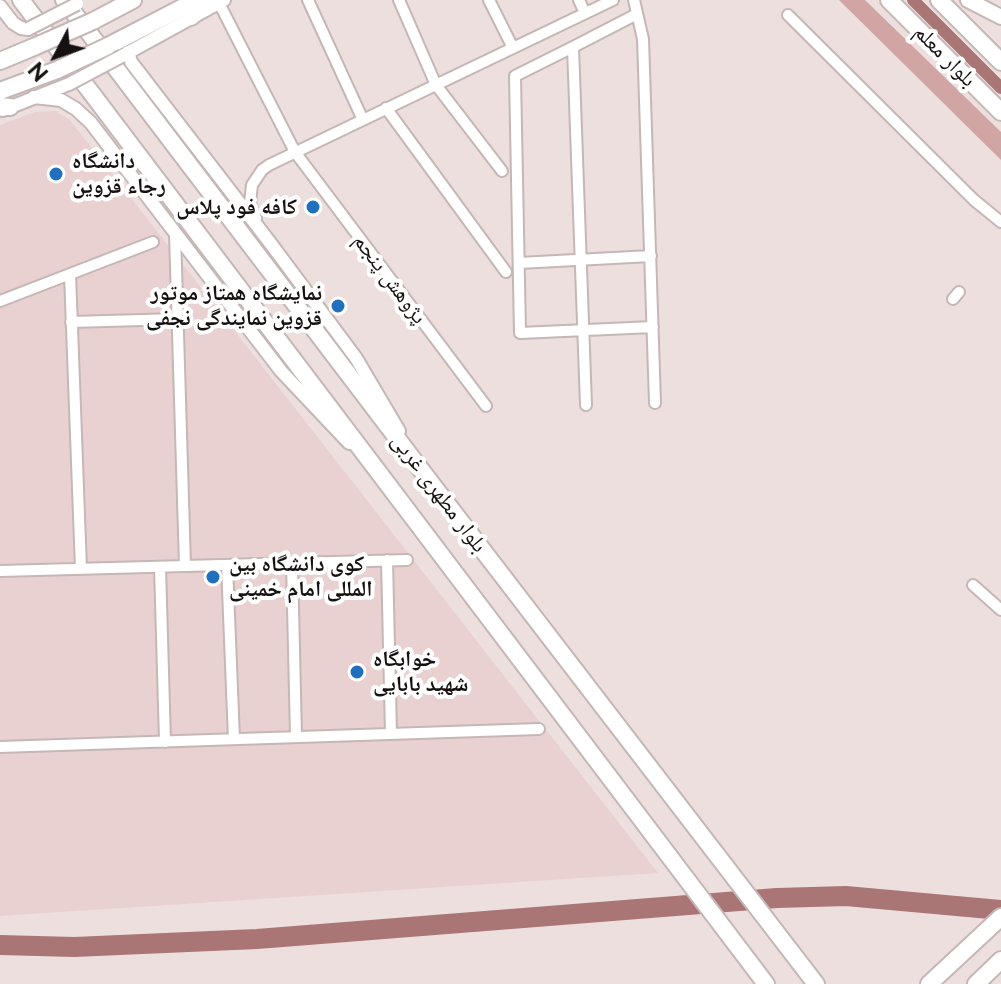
<!DOCTYPE html>
<html>
<head>
<meta charset="utf-8">
<style>
	body { margin:0 }
	#map { position:relative; width:1001px; height:984px; overflow:hidden; background:#eddfde; font-family:Raleway,sans-serif }
	canvas { display:block }
	.north { position:absolute; left:16px; top:16px; width:80px; height:80px; -webkit-text-stroke:6px #fff; paint-order:stroke; rotate:229deg; font-size:22px; font-weight:700; line-height:32px; text-align:center; color:#161111 }
	.north::after { content:''; display:block; margin:auto; width:28px; height:36px; background:#161111; clip-path:polygon(50% 0,100% 100%,50% 72%,0 100%) }
</style>
</head>
<body>
<div id="map">
<canvas width="1001" height="984"></canvas>
<div class="north">N</div>
</div>
<script>
const ctx = document.querySelector('canvas').getContext('2d');
ctx.lineJoin = 'round';
function paint(path, color) {
  ctx.fillStyle = color;
  ctx.fill(path, 'evenodd');
}
function toPath(rows) {
  const path = new Path2D();
  for (const r of rows) {
    path.moveTo(r[0], r[1]);
    for (let i = 2; i < r.length; i += 2) path.lineTo(r[i], r[i + 1]);
  }
  return path;
}
function strokePath(path, color, width, dash) {
  ctx.strokeStyle = color;
  ctx.lineWidth = width;
  ctx.lineCap = dash ? 'butt' : 'round';
  ctx.setLineDash(dash || []);
  ctx.stroke(path);
}
function write(font, color, halo, rows, align = 'center') {
  ctx.font = font + ' Raleway,"Noto Naskh Arabic",sans-serif';
  ctx.lineWidth = 8;
  ctx.setLineDash([]);
  ctx.textBaseline = 'middle';
  ctx.strokeStyle = halo;
  ctx.fillStyle = color;
  for (const [text, x, y, turn = 0] of rows) {
    ctx.save();
    ctx.translate(x, y);
    ctx.rotate((+turn || 0) * Math.PI / 180);
    ctx.textAlign = isNaN(turn) ? turn : align;
    if (halo) ctx.strokeText(text, 0, 0);
    ctx.fillText(text, 0, 0);
    ctx.restore();
  }
}
paint(toPath([
	[55,111,70,120,658,873,0,916,0,125,35,112]
]), '#e9d1d1');
paint(toPath([
	[839,0,865,0,1001,132,1001,160]
]), '#d2a5a5');
strokePath(toPath([
	[913,0,1001,88]
]), '#a97575', 12);
strokePath(toPath([
	[0,945,74,947,257,939,777,898,846,896,1001,910]
]), '#a97575', 20);
const minor = toPath([
	[308,0,363,120],
	[399,0,436,85,502,171],
	[489,0,513,48],
	[579,0,585,13],
	[634,0,643,39,655,403],
	[219,3,295,152,486,406],
	[788,15,974,200,1001,222],
	[573,47,515,76,520,333,653,327],
	[386,108,506,272],
	[256,218,250,203,252,185,262,170,269,165,613,0],
	[175,233,185,566],
	[519,263,651,256],
	[70,274,81,569],
	[953,299,959,292],
	[0,301,153,242],
	[71,322,178,319],
	[586,405,573,47,637,14],
	[387,560,391,734],
	[292,563,296,737],
	[227,565,234,739],
	[160,567,165,742],
	[0,571,407,560],
	[973,585,1001,610],
	[0,747,539,729]
]);
const tertiary = toPath([
	[0,6,13,23,21,28,28,29],
	[128,52,131,62,271,244,356,358,399,431],
	[122,56,224,0],
	[34,97,61,100,76,109,91,123,281,371,349,443],
	[3,110,69,84]
]);
const secondary = toPath([
	[968,0,1001,17]
]);
const primary = toPath([
	[21,0,766,984],
	[64,0,425,475,816,984],
	[889,0,1001,112],
	[939,0,1001,62],
	[191,17,209,0],
	[93,21,133,0],
	[108,46,197,0],
	[0,61,36,46],
	[0,91,57,70],
	[0,106,10,107],
	[929,984,1001,917],
	[976,984,1001,960]
]);
strokePath(minor, '#c5b7b6', 14);
strokePath(tertiary, '#c5b7b6', 16);
strokePath(secondary, '#c5b7b6', 18);
strokePath(primary, '#c5b7b6', 20);
strokePath(minor, '#fff', 10);
strokePath(tertiary, '#fff', 12);
strokePath(secondary, '#fff', 14);
strokePath(primary, '#fff', 16);
const tertiaryBridge = toPath([
	[28,29,77,4],
	[69,84,122,56]
]);
const primaryBridge = toPath([
	[36,46,93,21],
	[57,70,108,46]
]);
strokePath(tertiaryBridge, '#c5b7b6', 16, []);
strokePath(primaryBridge, '#c5b7b6', 20, []);
strokePath(tertiaryBridge, '#fff', 12);
strokePath(primaryBridge, '#fff', 16);
for (const [x, y, r, color] of [
	[56,174,8,"#2070be"],
	[313,207,8,"#2070be"],
	[338,306,8,"#2070be"],
	[213,577,8,"#2070be"],
	[357,672,8,"#2070be"]
]) {
  const dot = new Path2D();
  dot.arc(x, y, r, 0, 2 * Math.PI);
  ctx.fillStyle = color;
  ctx.fill(dot);
  strokePath(dot, '#fff', 3);
}
write('22px', '#161111', '#fff', [
	["بلوار معلم",945,56,45],
	["پژوهش پنجم",390,279,53],
	["بلوار مطهری غربی",439,493,53]
]);
write('bold 22px', '#161111', '#fff', [
	["دانشگاه",72,161],
	["رجاء قزوین",72,186],
	["کافه فود پلاس",297,207,"right"],
	["نمایشگاه همتاز موتور",322,293,"right"],
	["قزوین نمایندگی نجفی",322,318,"right"],
	["کوی دانشگاه بین",229,564],
	["المللی امام خمینی",229,589],
	["خوابگاه",373,659],
	["شهید بابایی",373,684]
], 'left');
</script>
</body>
</html>
